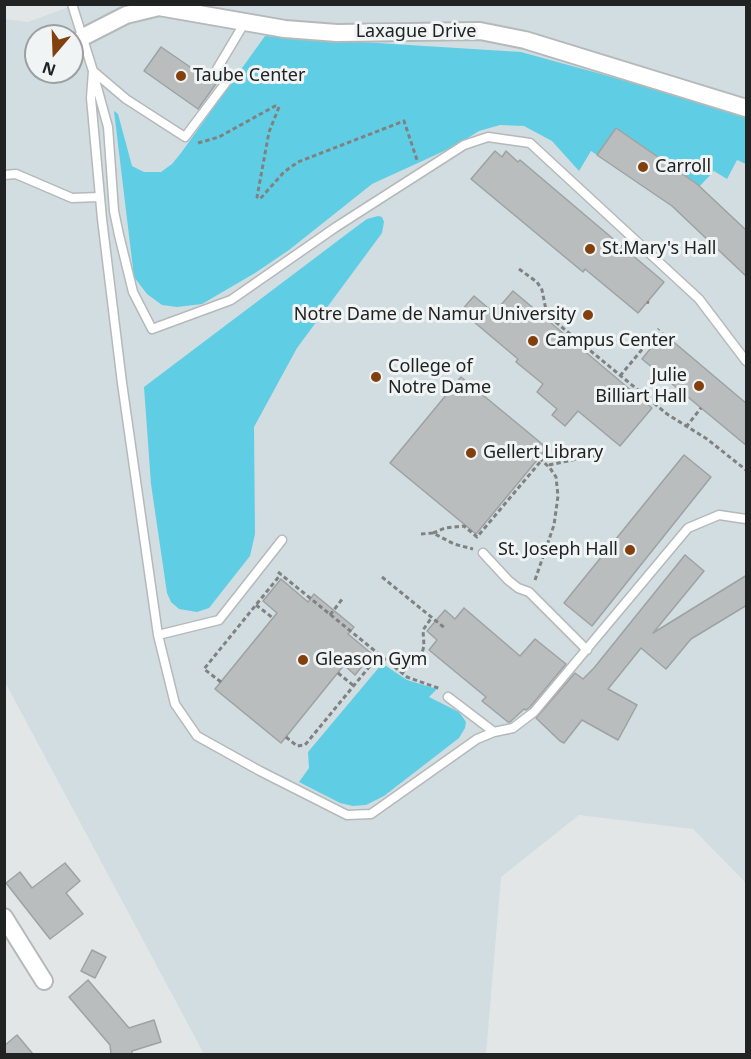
<!DOCTYPE html>
<html>
<head>
<meta charset="utf-8">
<style>
	body { margin:0 }
	#map { position:relative; width:751px; height:1059px; overflow:hidden; background:#e3e6e7; font-family:"Noto Sans",sans-serif }
	canvas { display:block }
	.frame { position:absolute; inset:0; border:6px solid #212222; pointer-events:none }
	.north { position:absolute; left:24px; top:24px; width:60px; height:60px; box-sizing:border-box; background:#f0f4f5; border:2px solid #9da0a1; border-radius:50%; rotate:199deg; font-size:16px; font-weight:700; line-height:24px; text-align:center; color:#212222 }
	.north::after { content:''; display:block; margin:auto; width:21px; height:27px; background:#83400f; clip-path:polygon(50% 0,100% 100%,50% 72%,0 100%) }
</style>
</head>
<body>
<div id="map">
<canvas width="751" height="1059"></canvas>
<div class="frame"></div>
<div class="north">N</div>
</div>
<script>
const ctx = document.querySelector('canvas').getContext('2d');
ctx.lineJoin = 'round';
function paint(path, color) {
  ctx.fillStyle = color;
  ctx.fill(path, 'evenodd');
}
function toPath(rows) {
  const path = new Path2D();
  for (const r of rows) {
    path.moveTo(r[0], r[1]);
    for (let i = 2; i < r.length; i += 2) path.lineTo(r[i], r[i + 1]);
  }
  return path;
}
function strokePath(path, color, width, dash) {
  ctx.strokeStyle = color;
  ctx.lineWidth = width;
  ctx.lineCap = dash ? 'butt' : 'round';
  ctx.setLineDash(dash || []);
  ctx.stroke(path);
}
function write(font, color, halo, rows, align = 'center') {
  ctx.font = font + ' "Noto Sans",sans-serif';
  ctx.lineWidth = 6;
  ctx.setLineDash([]);
  ctx.textBaseline = 'middle';
  ctx.strokeStyle = halo;
  ctx.fillStyle = color;
  for (const [text, x, y, turn = 0] of rows) {
    ctx.save();
    ctx.translate(x, y);
    ctx.rotate((+turn || 0) * Math.PI / 180);
    ctx.textAlign = isNaN(turn) ? turn : align;
    if (halo) ctx.strokeText(text, 0, 0);
    ctx.fillText(text, 0, 0);
    ctx.restore();
  }
}
paint(toPath([
	[77,4,746,5,746,883,693,829,579,815,501,877,486,1054,204,1054,5,682,4,19,28,22],
	[36,36,72,36,72,72,36,72]
]), '#d1dde0');
paint(toPath([
	[265,36,521,52,670,93,746,118,746,164,737,160,727,179,714,171,698,188,689,178,616,128,597,155,591,151,579,171,552,141,524,126,500,125,479,131,455,146,372,184,289,250,255,273,202,304,177,307,162,305,147,294,134,277,114,111,118,114,132,166,144,172,161,172,172,164,181,153],
	[378,216,382,217,384,222,382,233,297,348,254,427,255,534,250,556,209,608,197,612,179,609,171,602,167,593,151,484,144,387,356,227,367,219],
	[381,665,386,666,407,680,437,689,429,697,459,712,466,722,465,728,459,738,384,796,366,805,353,806,340,803,299,782,309,768,308,752]
]), '#5fcee4');
const building = toPath([
	[161,47,196,71,198,67,218,81,198,109,144,71,161,47],
	[616,128,697,184,747,231,747,277,672,206,597,155,616,128],
	[495,151,502,157,506,151,518,162,520,160,664,282,638,313,585,269,583,272,471,179,495,151],
	[513,291,652,408,620,446,578,411,565,426,552,415,557,409,537,392,543,384,516,362,518,359,461,311,474,296,494,313,513,291],
	[663,333,747,404,747,446,642,359,663,333],
	[461,377,547,448,476,534,390,463,461,377],
	[684,455,711,477,592,626,564,603,684,455],
	[685,555,704,571,653,633,747,575,747,605,691,639,666,669,641,648,608,689,637,705,618,740,582,720,564,743,560,741,536,718,575,673,583,679,594,668,685,555],
	[281,579,308,602,314,594,354,627,348,634,372,654,355,675,344,665,281,743,215,689,277,613,263,601,281,579],
	[464,608,520,656,535,639,566,664,530,707,526,710,524,709,510,722,508,722,482,701,486,697,429,650,437,640,427,631,445,610,455,619,464,608],
	[65,863,80,881,66,893,83,914,50,939,6,883,20,872,32,888,65,863],
	[92,950,106,957,95,978,81,971,92,950],
	[88,980,129,1028,154,1020,161,1042,132,1051,132,1054,111,1054,110,1045,69,997,88,980],
	[17,1035,33,1054,4,1054,4,1046,17,1035]
]);
paint(building, '#babdbe');
strokePath(building, '#9ea2a2', 1.5);
const service = toPath([
	[72,4,93,71,91,98,102,219,122,383,158,635,175,704,197,736,260,771,347,815,371,814,477,739,494,732,513,728,534,712,688,528,719,515,746,519],
	[93,71,126,99,185,137,227,81,217,69,245,22],
	[95,80,108,127,114,211,119,235,133,292,152,329,231,300,336,227,464,145,488,137,530,143,699,299,746,361],
	[4,175,16,174,72,198,100,197],
	[483,553,508,580,518,588,529,592,587,650],
	[158,635,219,620,282,540],
	[448,697,494,732]
]);
const minor = toPath([
	[83,37,126,15,159,7,285,29,337,33,480,31,525,40,746,108],
	[4,917,44,981]
]);
strokePath(service, '#b6b9ba', 11);
strokePath(minor, '#b6b9ba', 20);
strokePath(toPath([
	[198,143,219,137,275,106,279,107,269,132,257,197,260,199,284,172,298,162,404,121,417,160],
	[519,269,537,282,542,290,546,310,552,319,667,414,707,439,746,470],
	[647,302,649,303],
	[620,376,659,329],
	[686,427,701,408],
	[549,465,591,456,603,457],
	[433,533,445,528,464,526,477,537,541,461],
	[421,534,433,533,454,544,473,549],
	[278,572,407,677,441,689],
	[382,577,446,629],
	[535,580,554,525,558,496,556,477,550,468,539,458],
	[256,605,273,618],
	[330,615,343,598],
	[338,673,354,686],
	[402,673,422,653,424,646,423,630,432,617],
	[221,682,204,669,281,574],
	[286,737,297,746,305,745,379,655]
]), '#808282', 3, [4.5, 3]);
strokePath(service, '#fff', 8);
strokePath(minor, '#fff', 16);
for (const [x, y, r, color] of [
	[181,76,6,"#83400f"],
	[643,167,6,"#83400f"],
	[590,249,6,"#83400f"],
	[588,315,6,"#83400f"],
	[533,341,6,"#83400f"],
	[376,377,6,"#83400f"],
	[699,386,6,"#83400f"],
	[471,453,6,"#83400f"],
	[630,550,6,"#83400f"],
	[303,660,6,"#83400f"]
]) {
  const dot = new Path2D();
  dot.arc(x, y, r, 0, 2 * Math.PI);
  ctx.fillStyle = color;
  ctx.fill(dot);
  strokePath(dot, '#f0f4f5', 2);
}
write('18px', '#212222', '#f0f4f5', [
	["Laxague Drive",416,32]
]);
write('18px', '#212222', '#f0f4f5', [
	["Taube Center",193,76],
	["Carroll",655,167],
	["St.Mary's Hall",602,249],
	["Notre Dame de Namur University",576,315,"right"],
	["Campus Center",545,341],
	["College of",388,367],
	["Notre Dame",388,388],
	["Julie",687,376,"right"],
	["Billiart Hall",687,397,"right"],
	["Gellert Library",483,453],
	["St. Joseph Hall",618,550,"right"],
	["Gleason Gym",315,660]
], 'left');
</script>
</body>
</html>
